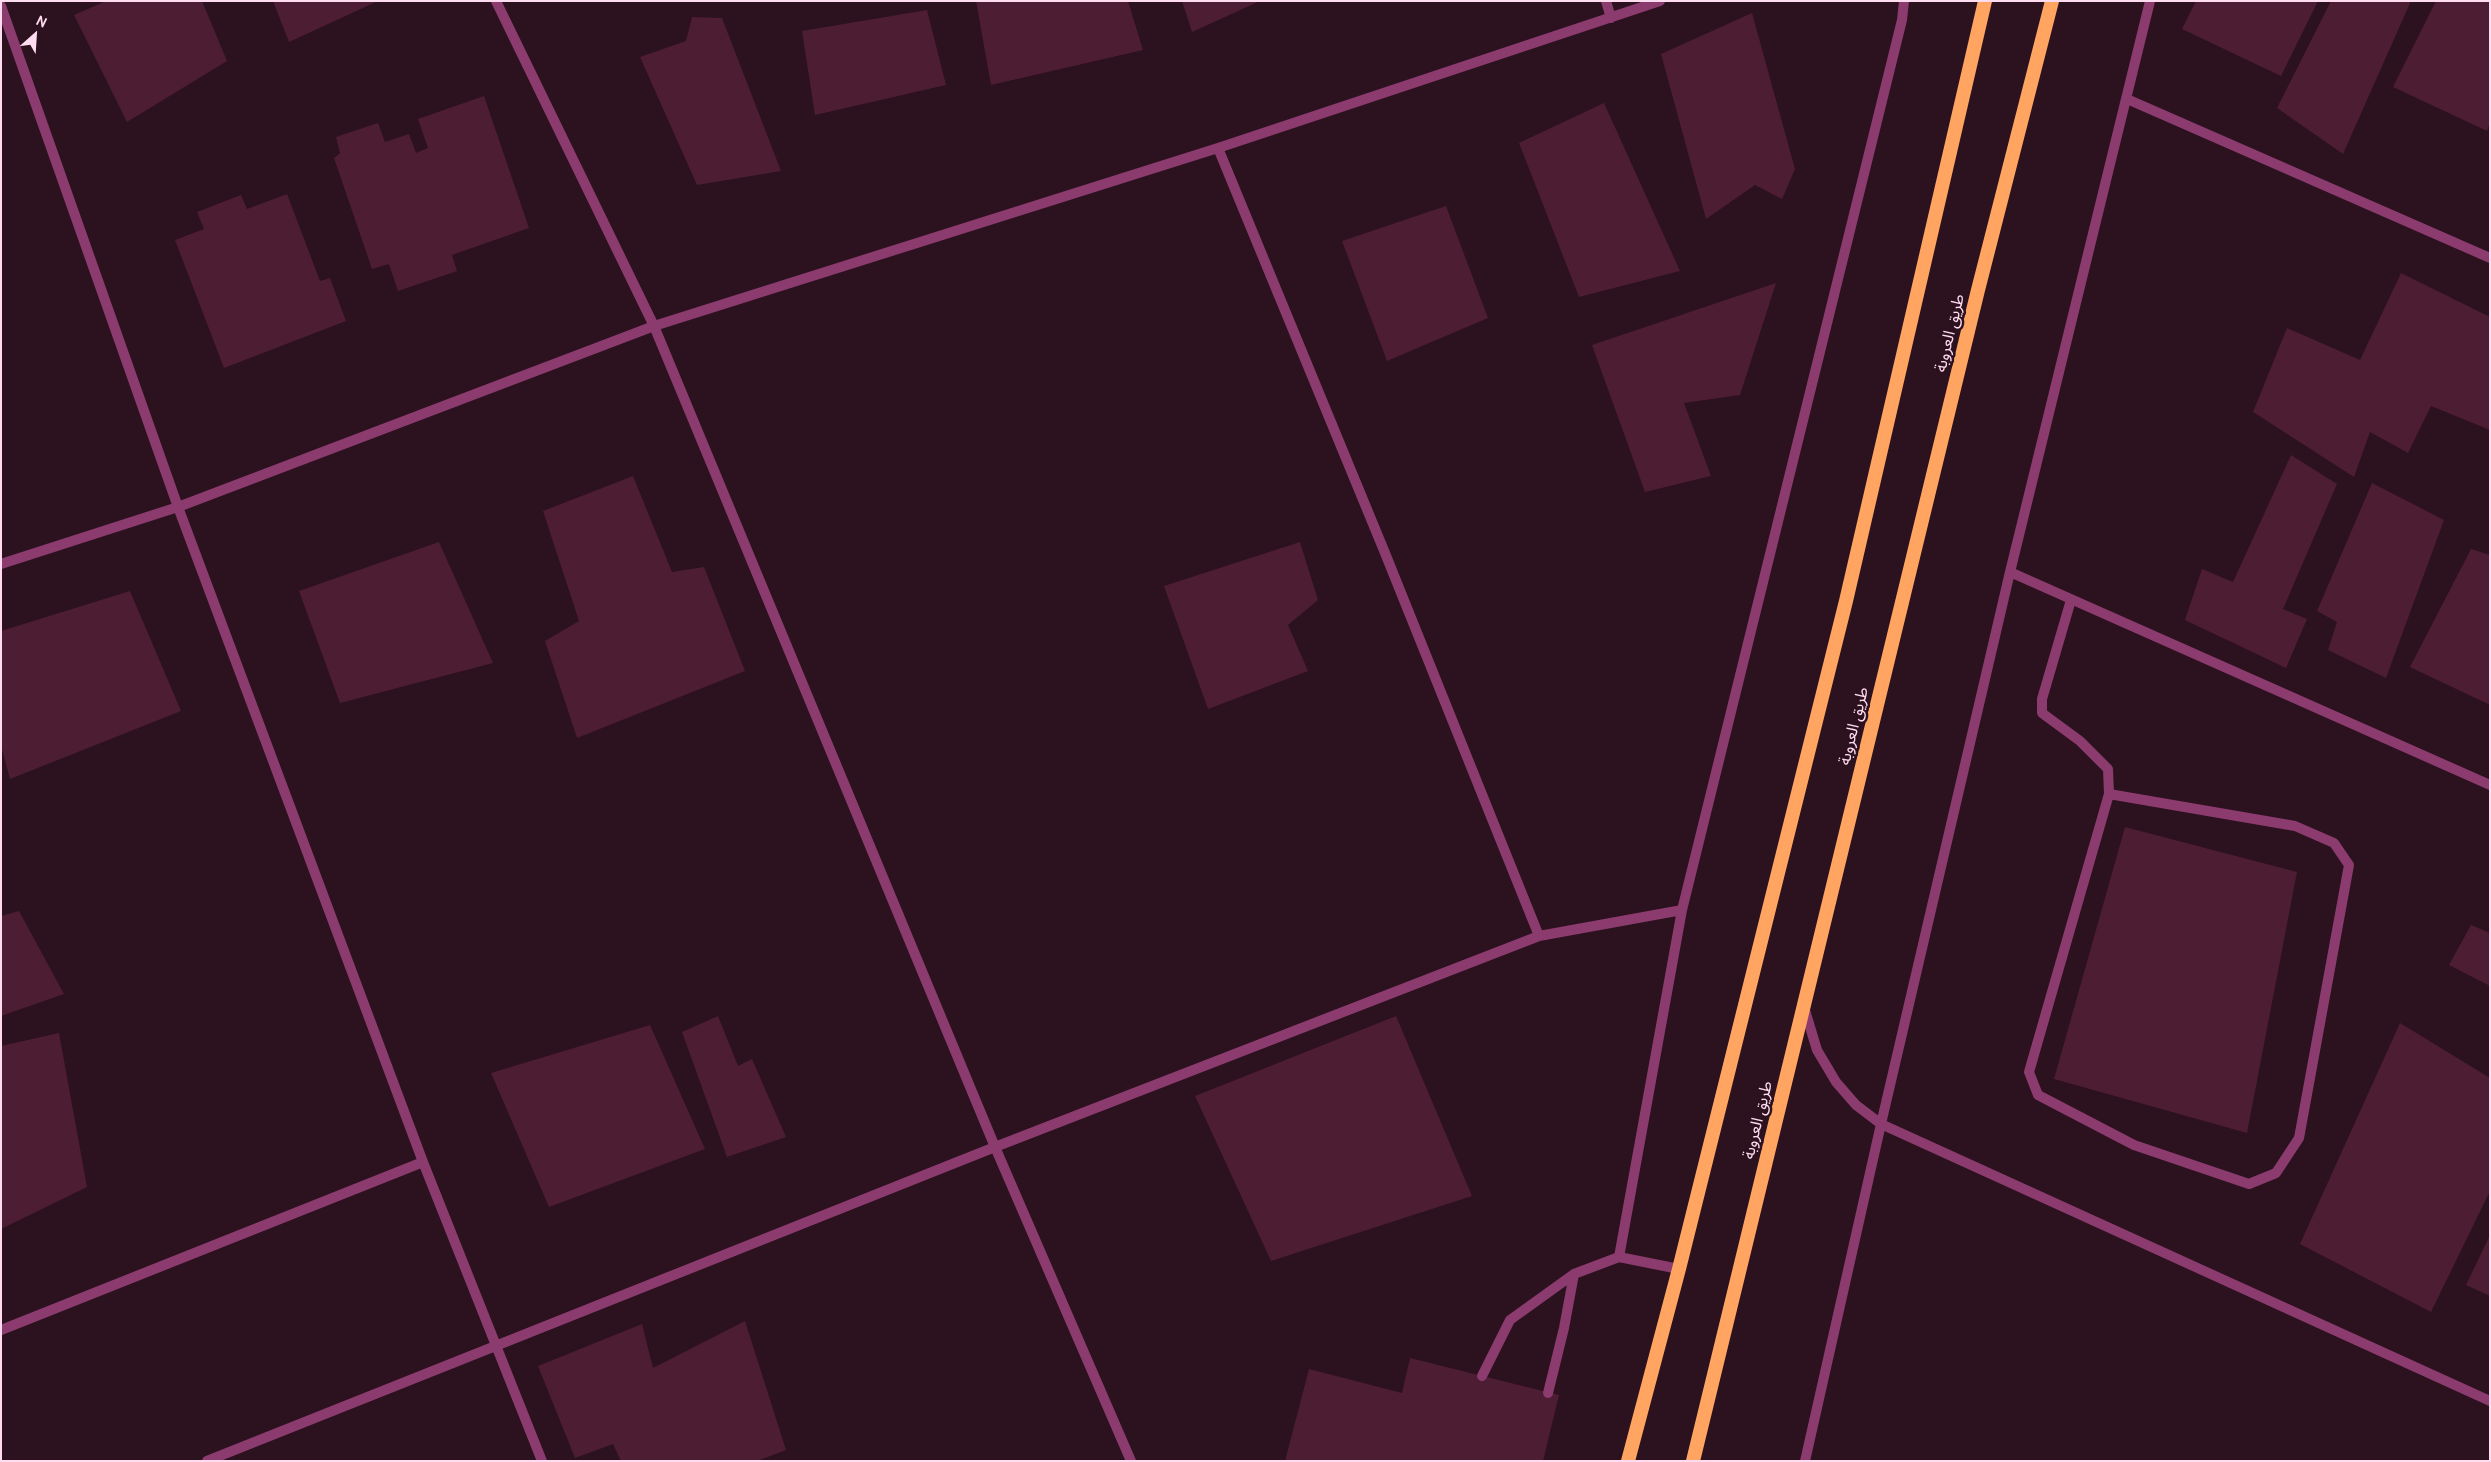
<!DOCTYPE html>
<html>
<head>
<meta charset="utf-8">
<style>
	body { margin:0 }
	#map { position:relative; width:2491px; height:1462px; overflow:hidden; background:#2c111f; font-family:Cabin,sans-serif }
	canvas { display:block }
	.frame { position:absolute; inset:0; border:2px solid #ffdcf0; pointer-events:none }
	.north { position:absolute; left:10px; top:10px; width:50px; height:50px; -webkit-text-stroke:4px #2c111f; paint-order:stroke; rotate:26deg; font-size:14px; font-weight:700; line-height:20px; text-align:center; color:#ffdcf0 }
	.north::after { content:''; display:block; margin:auto; width:18px; height:22px; background:#ffdcf0; clip-path:polygon(50% 0,100% 100%,50% 72%,0 100%) }
</style>
</head>
<body>
<div id="map">
<canvas width="2491" height="1462"></canvas>
<div class="frame"></div>
<div class="north">N</div>
</div>
<script>
const ctx = document.querySelector('canvas').getContext('2d');
ctx.lineJoin = 'round';
function paint(path, color) {
  ctx.fillStyle = color;
  ctx.fill(path, 'evenodd');
}
function toPath(rows) {
  const path = new Path2D();
  for (const r of rows) {
    path.moveTo(r[0], r[1]);
    for (let i = 2; i < r.length; i += 2) path.lineTo(r[i], r[i + 1]);
  }
  return path;
}
function strokePath(path, color, width, dash) {
  ctx.strokeStyle = color;
  ctx.lineWidth = width;
  ctx.lineCap = dash ? 'butt' : 'round';
  ctx.setLineDash(dash || []);
  ctx.stroke(path);
}
function write(font, color, halo, rows, align = 'center') {
  ctx.font = font + ' Cabin,"Noto Sans Arabic",sans-serif';
  ctx.lineWidth = 5;
  ctx.setLineDash([]);
  ctx.textBaseline = 'middle';
  ctx.strokeStyle = halo;
  ctx.fillStyle = color;
  for (const [text, x, y, turn = 0] of rows) {
    ctx.save();
    ctx.translate(x, y);
    ctx.rotate((+turn || 0) * Math.PI / 180);
    ctx.textAlign = isNaN(turn) ? turn : align;
    if (halo) ctx.strokeText(text, 0, 0);
    ctx.fillText(text, 0, 0);
    ctx.restore();
  }
}
paint(toPath([
	[106,1,202,1,227,61,127,122,74,15],
	[273,1,378,1,289,42],
	[976,1,1128,1,1143,50,991,85],
	[1182,1,1260,1,1192,32],
	[2196,1,2318,1,2281,76,2182,29],
	[2331,1,2411,1,2343,154,2277,108],
	[2436,1,2490,1,2490,122,2487,131,2393,87],
	[927,10,946,85,815,115,802,31],
	[1752,13,1795,169,1782,199,1755,185,1706,219,1661,54],
	[692,17,722,18,781,171,697,185,640,57,686,41],
	[484,96,529,228,452,255,457,271,398,291,389,264,372,269,334,158,340,153,336,137,378,123,385,142,409,134,416,153,428,148,418,119],
	[1604,103,1680,271,1579,297,1519,143],
	[287,194,320,281,330,278,346,321,224,368,175,240,204,229,197,212,241,195,247,209],
	[1446,206,1488,318,1387,361,1342,241],
	[2401,273,2490,317,2490,430,2431,406,2408,453,2370,432,2354,477,2253,412,2287,328,2360,360],
	[1776,283,1740,395,1684,403,1711,476,1645,492,1592,345],
	[2291,455,2337,484,2283,609,2307,619,2286,668,2185,620,2202,569,2233,582],
	[633,476,672,572,704,567,745,671,577,738,545,641,579,621,543,511],
	[2372,483,2444,520,2386,678,2328,650,2337,622,2317,611],
	[439,542,493,663,340,703,299,591],
	[1300,542,1318,600,1288,625,1308,671,1208,709,1164,586],
	[2471,549,2490,555,2490,705,2410,667],
	[130,591,181,711,10,779,1,746,1,631],
	[2125,827,2297,872,2247,1133,2054,1079],
	[19,911,64,994,1,1016,1,916],
	[2471,925,2490,933,2490,986,2449,965],
	[718,1016,738,1066,752,1059,786,1137,727,1157,682,1032],
	[1396,1016,1472,1196,1271,1261,1195,1096],
	[2400,1023,2490,1078,2490,1191,2431,1312,2300,1244],
	[650,1025,705,1149,549,1207,491,1073],
	[59,1033,87,1187,1,1229,1,1046],
	[2490,1235,2490,1296,2466,1285],
	[745,1321,786,1450,757,1461,621,1461,613,1444,575,1458,538,1366,642,1324,653,1368],
	[1410,1358,1559,1395,1543,1461,1285,1461,1309,1369,1402,1393]
]), '#4d1d34');
strokePath(toPath([
	[2071,600,2042,699,2042,713,2080,741,2108,769,2109,794,2029,1072,2038,1095,2134,1145,2249,1184,2276,1173,2299,1138,2349,865,2334,843,2295,826,2109,794],
	[1482,1376,1510,1320,1574,1274,1619,1257,1679,1269],
	[1548,1393,1564,1328,1574,1274]
]), '#8c3b6f', 10);
strokePath(toPath([
	[496,1,654,326,995,1147,1131,1461],
	[1606,1,1611,18],
	[1,6,178,507,423,1162,542,1461],
	[2127,99,2490,258],
	[1218,148,1385,553,1539,936],
	[1,564,178,507,654,326,1218,148,1660,1],
	[2010,572,2490,785],
	[1804,1007,1817,1050,1836,1082,1856,1105,1881,1124,2490,1401],
	[1619,1257,1682,910,1902,20,1904,1],
	[1,1330,423,1162],
	[207,1461,995,1147,1539,936,1682,910],
	[1805,1461,1881,1124,2010,572,2150,1]
]), '#8c3b6f', 10);
strokePath(toPath([
	[1628,1461,1679,1269,1846,601,1985,1],
	[1693,1461,1978,290,2052,1]
]), '#ffa461', 14);
write('16px', '#ffdcf0', '#2c111f', [
	["طريق العروبة",1950,333,-76],
	["طريق العروبة",1854,726,-76],
	["طريق العروبة",1758,1120,-76]
]);
</script>
</body>
</html>
